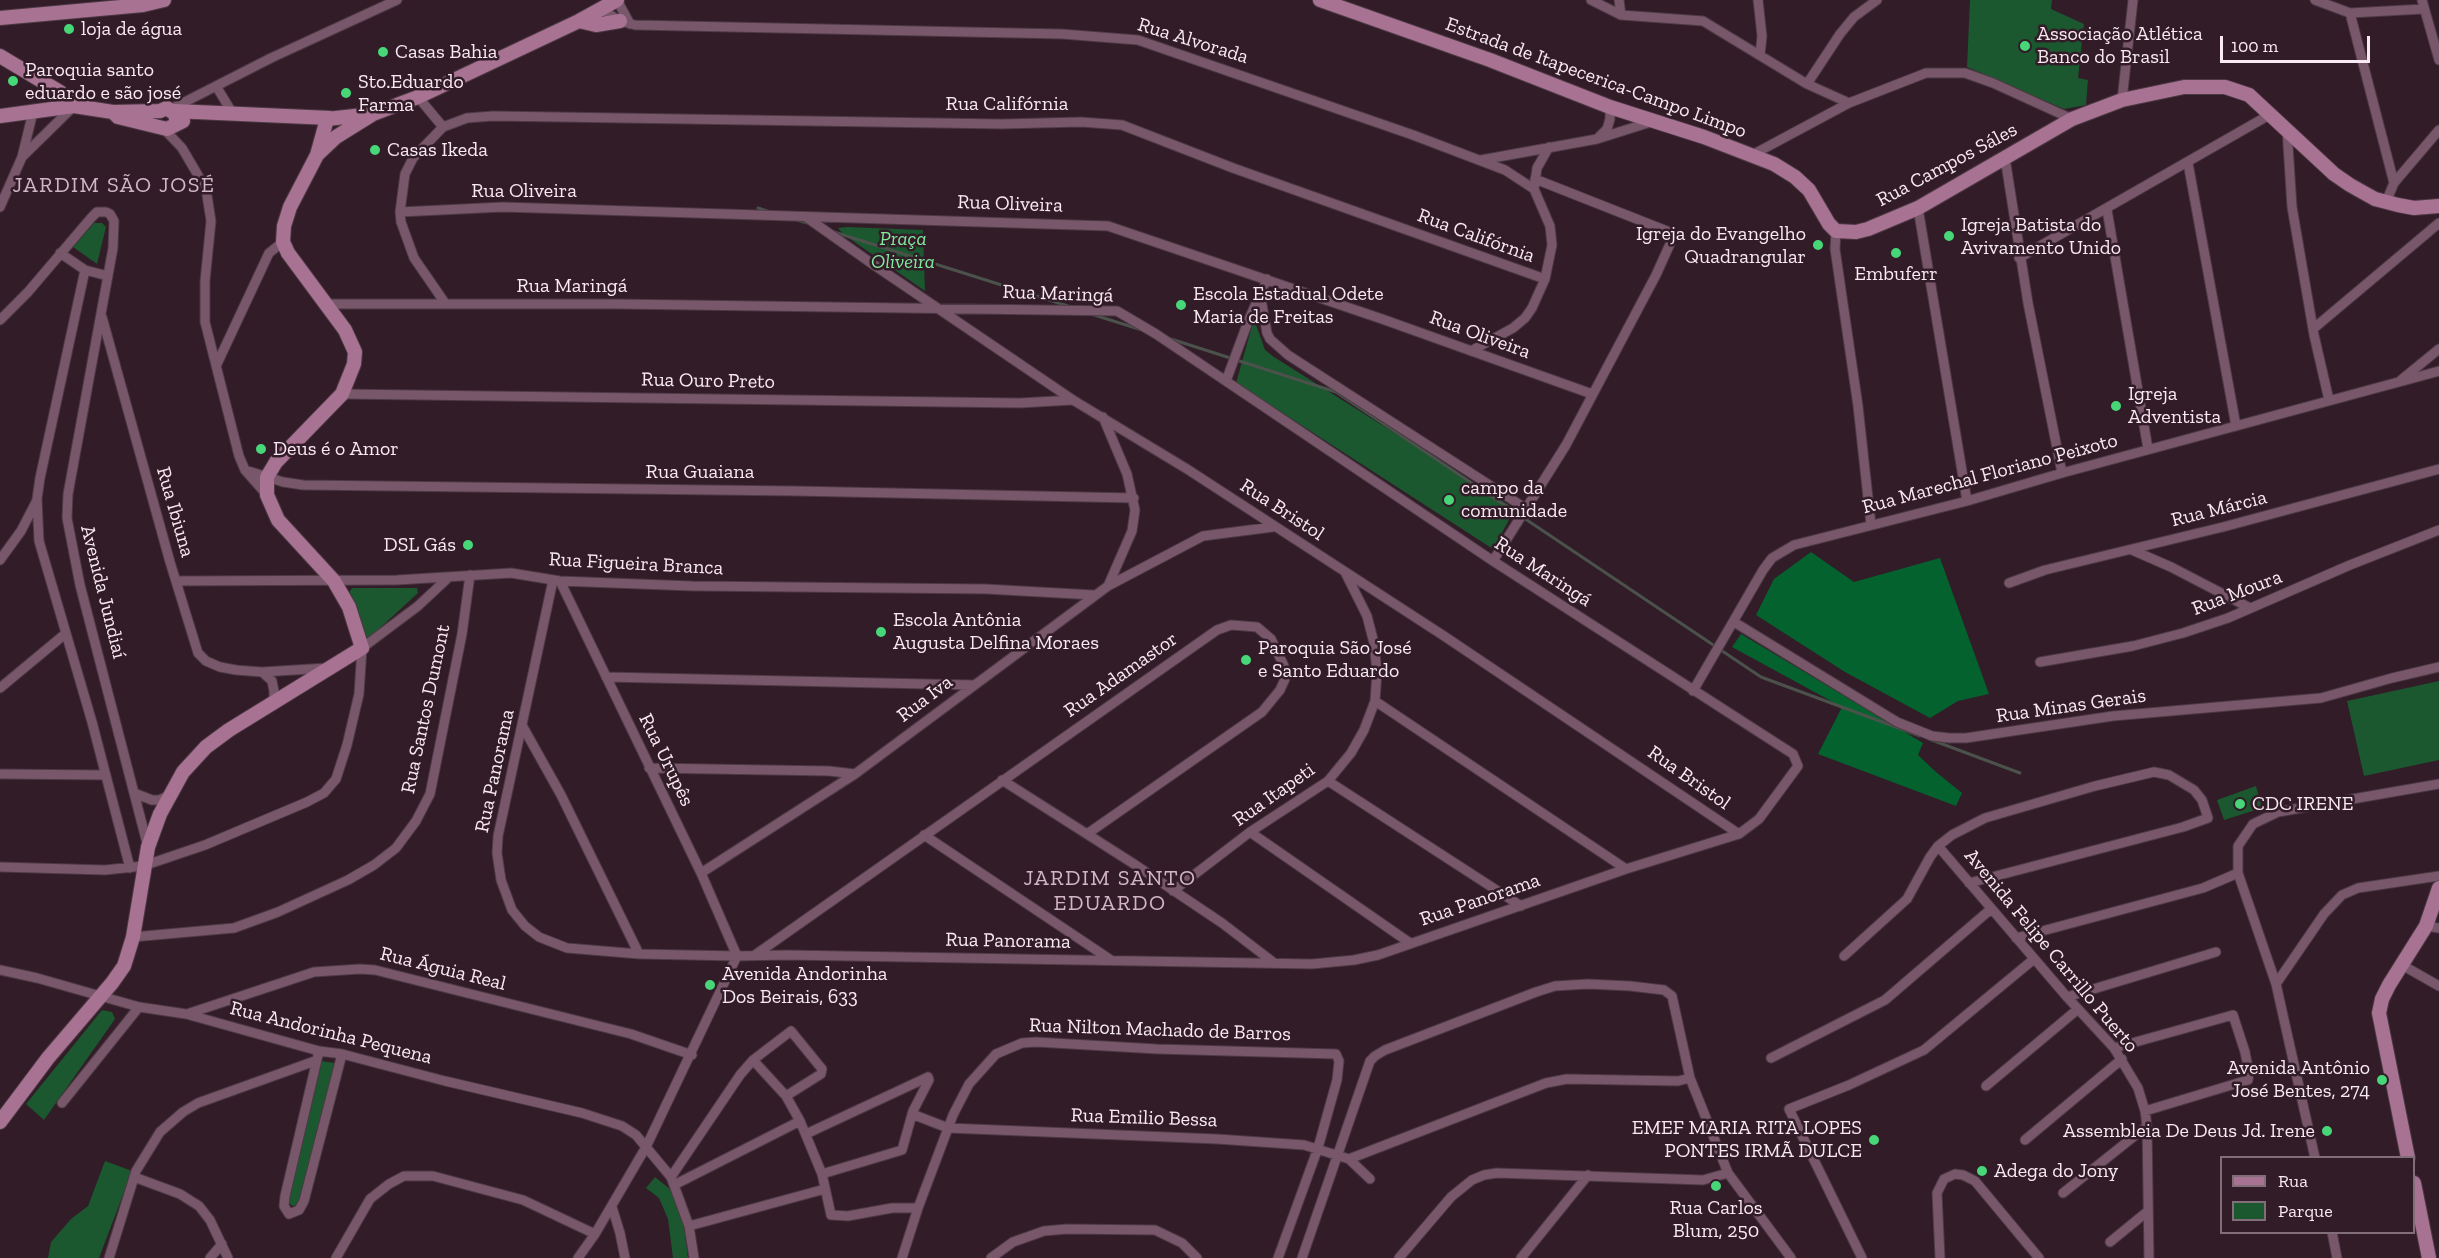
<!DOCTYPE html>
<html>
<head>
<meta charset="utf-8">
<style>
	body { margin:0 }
	#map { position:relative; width:2439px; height:1258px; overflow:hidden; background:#311c28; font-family:"Zilla Slab",serif }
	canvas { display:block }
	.legend { position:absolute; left:2220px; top:1156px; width:195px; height:78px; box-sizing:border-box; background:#311c28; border:2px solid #816e79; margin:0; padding:8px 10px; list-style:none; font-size:18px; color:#f9e9f2 }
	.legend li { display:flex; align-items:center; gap:12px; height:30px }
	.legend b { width:30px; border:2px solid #816e79 }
	.scale { position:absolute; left:2220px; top:36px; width:150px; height:27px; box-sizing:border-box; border:3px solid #f9e9f2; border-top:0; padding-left:8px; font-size:18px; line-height:21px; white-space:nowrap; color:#f9e9f2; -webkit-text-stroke:4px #311c28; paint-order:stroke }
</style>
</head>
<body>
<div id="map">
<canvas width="2439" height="1258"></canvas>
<ul class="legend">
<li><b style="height:8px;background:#a87392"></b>Rua</li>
<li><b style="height:16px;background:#1b572f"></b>Parque</li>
</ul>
<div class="scale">100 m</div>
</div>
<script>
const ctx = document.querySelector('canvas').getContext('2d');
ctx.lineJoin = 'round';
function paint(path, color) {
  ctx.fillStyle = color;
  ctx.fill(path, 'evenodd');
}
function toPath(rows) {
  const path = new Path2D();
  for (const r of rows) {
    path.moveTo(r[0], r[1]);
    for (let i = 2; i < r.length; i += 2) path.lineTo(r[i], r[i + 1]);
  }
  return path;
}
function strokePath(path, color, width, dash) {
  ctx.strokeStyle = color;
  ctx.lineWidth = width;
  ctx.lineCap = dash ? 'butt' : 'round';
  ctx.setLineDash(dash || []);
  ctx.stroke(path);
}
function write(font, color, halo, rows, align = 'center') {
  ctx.font = font + ' "Zilla Slab",serif';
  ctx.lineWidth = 5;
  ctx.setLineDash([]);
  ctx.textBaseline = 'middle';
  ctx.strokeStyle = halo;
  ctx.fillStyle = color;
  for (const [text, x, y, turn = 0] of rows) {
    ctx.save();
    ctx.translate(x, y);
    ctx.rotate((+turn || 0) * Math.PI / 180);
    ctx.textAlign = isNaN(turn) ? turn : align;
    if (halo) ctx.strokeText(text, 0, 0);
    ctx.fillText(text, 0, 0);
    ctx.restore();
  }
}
paint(toPath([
	[1970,0,2052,0,2051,9,2084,24,2078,78,2088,80,2086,105,2064,109,1967,67],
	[94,223,102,223,106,227,97,264,73,247],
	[847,227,923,230,925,291,843,234,838,228],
	[1254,319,1265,350,1274,357,1515,509,1493,549,1236,383],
	[352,588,417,588,418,593,369,638,364,636,348,594],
	[2439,681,2439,760,2364,776,2347,701],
	[2256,786,2262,808,2224,820,2217,800],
	[102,1010,112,1012,115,1019,44,1120,26,1104],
	[321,1061,335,1063,298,1205,293,1206,288,1203,286,1197],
	[105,1161,132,1171,99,1258,48,1258,51,1242,71,1219,88,1206],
	[655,1177,670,1189,683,1217,688,1258,673,1258,668,1219,659,1198,646,1188]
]), '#1b572f');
paint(toPath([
	[1811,552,1854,582,1940,558,1989,694,1958,701,1930,718,1845,672,1756,615,1774,579],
	[1741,634,1923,743,1918,755,1936,772,1962,793,1956,806,1818,754,1842,707,1732,647]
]), '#03622e');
strokePath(toPath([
	[758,208,770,212],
	[797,220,811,224],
	[834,232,1068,306],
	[1091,314,1142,330],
	[1171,339,1336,392,1761,677,1920,736],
	[1929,739,2020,773]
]), '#4b524b', 3);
const street = toPath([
	[617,0,630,24],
	[1591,0,1621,15,1703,21,1807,84,1849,103],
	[1619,0,1621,15],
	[1758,0,1762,36,1760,55],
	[2315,0,2350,13,2424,9],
	[2422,0,2439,60],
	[601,9,620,21,635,25,1062,34,1138,40,1413,135,1505,170,1534,189],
	[2350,13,2394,183],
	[1807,84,1840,34,1854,17,1877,0],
	[216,86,233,114],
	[418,97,443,127],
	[2122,100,2133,0],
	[171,109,271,58,397,0],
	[163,128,182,148,206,189,211,221,205,281,205,322,239,456,245,470,267,495],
	[2287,130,2292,207,2314,335,2329,400],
	[1599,137,1607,129,1610,119,1610,107],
	[1752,155,1849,103,1926,73,1965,73,1993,83,2072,119],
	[22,157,74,106],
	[2005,158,2028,303,2062,473],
	[1481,160,1597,139,1654,121],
	[2188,163,2236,426],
	[1535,179,1667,231],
	[2386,202,2394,183,2439,130],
	[0,207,22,157,33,112],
	[1918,208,1967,501],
	[2107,210,2148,449],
	[400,212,503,207,1108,226,1382,319,1592,394],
	[806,217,871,263,1073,400,1187,469,1444,636,1739,834],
	[1836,231,1835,249,1858,406,1871,525],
	[60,253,85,270,108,276],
	[2019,258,2271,114],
	[85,270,40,478,37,499,39,541,92,722,130,868],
	[1260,293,1267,333,1270,339,1288,355,1525,508],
	[445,303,414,258,401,222,400,212,405,174,413,158,443,127,467,118,493,116,1002,124,1081,122,1122,125,1233,168,1545,279],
	[325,304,616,304,1117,311,1156,334,1493,561,1793,754,1798,766,1759,819,1739,834,1626,869,1378,955,1354,960,1312,964,787,955,737,956,639,954,567,948,539,937,525,926,512,910,501,880,497,853,498,836,553,580],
	[102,317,170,562,198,653,206,661,220,667,236,670,262,672,327,668],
	[0,320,28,292,91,218,97,212,106,212,110,214,114,221,113,248,68,494,67,518,80,585,148,847],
	[2313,329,2439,223],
	[1471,351,1513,328,1525,318,1532,308,1545,279,1552,245,1550,226,1534,189,1537,168,1549,147],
	[217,364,269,253,283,242],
	[2401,380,2439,349],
	[1226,381,1249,319,1267,279],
	[342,394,1020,403,1073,400],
	[1103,417,1127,474,1135,510,1132,531,1108,586],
	[245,470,283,482,303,485,795,491,1134,498],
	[2132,550,2171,567,2250,608],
	[0,560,21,531,36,502],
	[1493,561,1566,445,1656,275,1670,244],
	[176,581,397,580,511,573,560,581,692,586,986,589,1094,595],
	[560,581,701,873,737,956,646,1147,595,1234,578,1258],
	[2009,583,2045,570,2223,527,2439,469],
	[1734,622,1897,722,1932,736,1949,738,1966,738,2113,716,2321,698,2392,678,2439,667],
	[2040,662,2133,646,2183,633,2228,618,2350,565,2439,530],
	[262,672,272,681,274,691,274,703],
	[606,677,973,685],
	[0,688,65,634],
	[1693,691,1763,570,1772,558,1794,545,1967,501,2062,473,2439,371],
	[1375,701,1626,869],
	[523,727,561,795,639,954],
	[649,768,829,771,855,774],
	[0,774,106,775],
	[1002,780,1134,864,1222,923,1273,962],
	[1328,781,1521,906],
	[134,793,152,800,159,800,170,795],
	[1250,832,1410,943],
	[924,835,1111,960],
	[1938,846,2067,997,2114,1048,2138,1088,2145,1111,2147,1126,2149,1258],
	[0,867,105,870,143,866,205,845,307,802,324,793,336,779,347,745,359,694,362,648,418,606,449,577],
	[701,873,855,774,1108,586,1203,536,1273,527],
	[1173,891,1250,832,1328,781,1351,753,1364,730,1375,701,1377,672,1374,643,1367,616,1346,574],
	[2426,926,2439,928],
	[133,937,234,928,278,912,348,880,374,865,396,848,416,821,430,794,462,634,470,575],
	[2016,938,2203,888,2238,873],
	[755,955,1217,630,1231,625,1257,627,1271,639,1284,666,1285,679,1280,690,1262,712,1087,834],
	[1844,956,1907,899,1930,857,1938,846,1952,835,1985,818,2095,786,2154,772,2169,775,2194,790,2202,800,2208,818,2183,827,1969,883],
	[2402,965,2439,986],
	[0,970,37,978,139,1007,186,1014,319,1051,342,1054,445,1081,582,1113,622,1126,636,1135,671,1177,689,1226,694,1258],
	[2276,984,2324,914,2342,895,2358,888,2439,876],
	[2067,997,2216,952],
	[187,1014,314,972,360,969,375,970,631,1034,692,1055],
	[2114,1048,2233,1015,2245,1052,2249,1073,2248,1080,2145,1111],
	[319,1051,285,1196,284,1206,289,1214,299,1210,304,1201,342,1054],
	[1771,1058,1885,1000,1991,909],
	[753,1060,786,1096,800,1121,822,1174,831,1215,848,1216,892,1208,918,1208],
	[1986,1086,2078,1009],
	[62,1103,139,1007],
	[912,1114,948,1128,1217,1139,1304,1145,1349,1159,1546,1083,1567,1079,1678,1081,1690,1078],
	[806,1134,928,1077],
	[2025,1140,2122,1059],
	[2315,1158,2276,984,2238,873,2238,846,2253,824,2278,812,2439,784],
	[1349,1159,1370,1179],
	[822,1174,902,1150,913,1111,929,1080,928,1077],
	[134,1177,180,1194,199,1206,210,1220,228,1258],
	[671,1177,740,1075,753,1060,791,1031,822,1069,821,1074,786,1096],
	[674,1185,800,1121],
	[2063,1193,2147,1126],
	[612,1207,620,1233,625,1258],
	[689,1226,825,1189],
	[2332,1232,2337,1258],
	[2110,1242,2148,1211],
	[109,1258,136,1171,160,1132,183,1112,198,1103,315,1061],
	[210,1258,222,1244],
	[336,1258,370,1199,389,1184,404,1176,433,1176,523,1200,595,1234],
	[902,1258,918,1208,953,1115,969,1084,996,1054,1022,1043,1036,1042,1157,1049,1336,1054,1339,1061,1337,1080,1318,1148,1278,1258],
	[991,1258,1013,1242,1044,1231,1067,1229,1155,1230,1182,1243,1197,1258],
	[1302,1258,1370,1061,1375,1056,1385,1050,1536,992,1555,986,1588,984,1630,986,1664,990,1672,996,1690,1078,1728,1173,1791,1258],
	[1399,1258,1451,1197,1472,1180,1484,1175,1497,1173,1703,1180,1728,1173],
	[1521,1258,1588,1175],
	[1862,1258,1789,1109,1849,1085,1924,1050,2034,959],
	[1940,1258,1937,1193,1944,1179,1955,1174,1963,1175,1975,1181,2039,1258]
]);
const secondary = toPath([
	[1320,0,1490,60,1610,107,1704,137,1774,164,1795,177,1809,190,1829,224,1836,231,1856,232,1868,229,1918,208,2072,119,2122,100,2184,87,2225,87,2249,95,2334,174,2350,185,2375,199,2398,205,2414,208,2439,206],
	[0,18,143,5,164,0],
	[579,21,596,25,620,21],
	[0,56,60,92,74,106],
	[174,111,330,118],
	[115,114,118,117,167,129,183,121],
	[0,116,74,106,113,112,160,111,167,108,176,115,176,122],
	[317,155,336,137,373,114,418,97,579,21,617,0],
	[0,1122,48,1058,112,983,124,966,133,937,148,847,160,814,183,772,206,747,229,730,362,648,349,607,334,581,278,520,267,495,267,477,276,462,342,394,354,364,355,352,345,330,288,253,283,242,284,226,290,207,317,155,327,119,373,114],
	[2408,1158,2379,1013,2382,999,2389,985,2426,926,2439,888],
	[2414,1183,2429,1258]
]);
strokePath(street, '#4d3944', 11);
strokePath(secondary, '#4d3944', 16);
strokePath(street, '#78576a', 9);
strokePath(secondary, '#a87392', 14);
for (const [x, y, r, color] of [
	[69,29,6,"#47d779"],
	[2025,46,6,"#47d779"],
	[383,52,6,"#47d779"],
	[13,81,6,"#47d779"],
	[346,93,6,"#47d779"],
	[375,150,6,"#47d779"],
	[1949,236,6,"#47d779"],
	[1818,245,6,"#47d779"],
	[1896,253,6,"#47d779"],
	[1181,305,6,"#47d779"],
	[2116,406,6,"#47d779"],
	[261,449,6,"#47d779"],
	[1449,500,6,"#47d779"],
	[468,545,6,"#47d779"],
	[881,632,6,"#47d779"],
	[1246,660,6,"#47d779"],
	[2240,804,6,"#47d779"],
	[710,985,6,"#47d779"],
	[2382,1080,6,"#47d779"],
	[2327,1131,6,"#47d779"],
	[1874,1140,6,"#47d779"],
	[1982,1171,6,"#47d779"],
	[1716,1186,6,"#47d779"]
]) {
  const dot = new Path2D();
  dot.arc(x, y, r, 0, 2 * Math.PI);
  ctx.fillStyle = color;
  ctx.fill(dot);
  strokePath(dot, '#311c28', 2);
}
write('20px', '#f9e9f2', '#311c28', [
	["loja de água",81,29],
	["Associação Atlética",2037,34],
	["Banco do Brasil",2037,57],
	["Casas Bahia",395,52],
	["Paroquia santo",25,70],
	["eduardo e são josé",25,93],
	["Sto.Eduardo",358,82],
	["Farma",358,105],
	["Casas Ikeda",387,150],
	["Igreja Batista do",1961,225],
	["Avivamento Unido",1961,248],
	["Igreja do Evangelho",1806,234,"right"],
	["Quadrangular",1806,257,"right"],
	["Embuferr",1896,274,"center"],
	["Escola Estadual Odete",1193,294],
	["Maria de Freitas",1193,317],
	["Igreja",2128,394],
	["Adventista",2128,417],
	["Deus é o Amor",273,449],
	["campo da",1461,488],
	["comunidade",1461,511],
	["DSL Gás",456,545,"right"],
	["Escola Antônia",893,620],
	["Augusta Delfina Moraes",893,643],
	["Paroquia São José",1258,648],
	["e Santo Eduardo",1258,671],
	["CDC IRENE",2252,804],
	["Avenida Andorinha",722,974],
	["Dos Beirais, 633",722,997],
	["Avenida Antônio",2370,1068,"right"],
	["José Bentes, 274",2370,1091,"right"],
	["EMEF MARIA RITA LOPES",1862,1128,"right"],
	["PONTES IRMÃ DULCE",1862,1151,"right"],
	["Assembleia De Deus Jd. Irene",2315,1131,"right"],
	["Adega do Jony",1994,1171],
	["Rua Carlos",1716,1208,"center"],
	["Blum, 250",1716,1231,"center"]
], 'left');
write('20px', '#f9e9f2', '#311c28', [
	["Rua Alvorada",1193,41,17],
	["Estrada de Itapecerica-Campo Limpo",1596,78,20],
	["Rua Califórnia",1007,104],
	["Rua Campos Sáles",1947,165,-28],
	["Rua Oliveira",524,191],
	["Rua Oliveira",1010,204,2],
	["Rua Califórnia",1476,236,20],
	["Rua Maringá",572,286],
	["Rua Maringá",1058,294,2],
	["Rua Oliveira",1480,335,20],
	["Rua Ouro Preto",708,381,1],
	["Rua Guaiana",700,472],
	["Rua Marechal Floriano Peixoto",1990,474,-15],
	["Rua Márcia",2219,509,-14],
	["Rua Bristol",1282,510,33],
	["Rua Ibiuna",175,512,74],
	["Rua Figueira Branca",636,564,3],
	["Rua Maringá",1543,572,33],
	["Avenida Jundiaí",103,592,76],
	["Rua Moura",2237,593,-21],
	["Rua Adamastor",1121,675,-35],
	["Rua Iva",925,699,-37],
	["Rua Minas Gerais",2071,706,-8],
	["Rua Santos Dumont",426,709,-78],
	["Rua Urupês",666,760,64],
	["Rua Panorama",495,771,-78],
	["Rua Bristol",1689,778,35],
	["Rua Itapeti",1274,795,-35],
	["Rua Panorama",1480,900,-19],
	["Rua Panorama",1008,941,1],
	["Avenida Felipe Carrillo Puerto",2051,951,50],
	["Rua Águia Real",443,969,14],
	["Rua Nilton Machado de Barros",1160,1030,2],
	["Rua Andorinha Pequena",331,1033,14],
	["Rua Emilio Bessa",1144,1118,2]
]);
write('italic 20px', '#81ea9d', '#311c28', [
	["Praça",903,239],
	["Oliveira",903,262]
]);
ctx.letterSpacing = '1.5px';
write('22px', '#d3b6c6', '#311c28', [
	["JARDIM SÃO JOSÉ",114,186],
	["JARDIM SANTO",1110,879],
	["EDUARDO",1110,904]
]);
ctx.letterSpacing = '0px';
</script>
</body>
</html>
